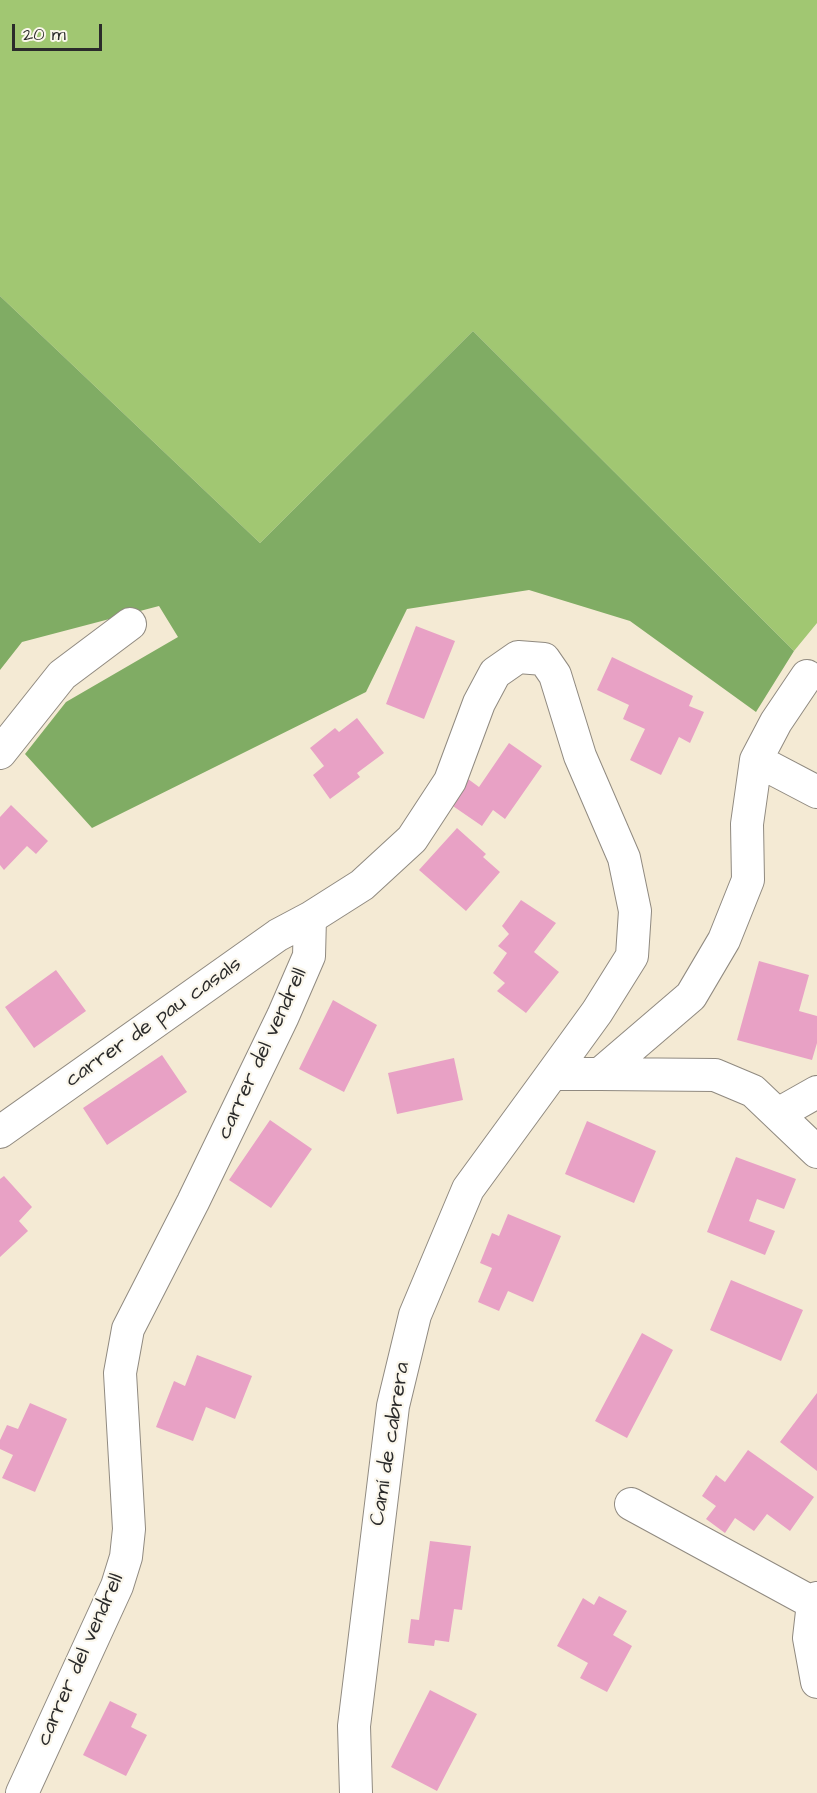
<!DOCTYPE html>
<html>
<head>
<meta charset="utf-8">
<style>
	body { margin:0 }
	#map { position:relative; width:817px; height:1793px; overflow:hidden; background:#f4ead4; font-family:"Architects Daughter",sans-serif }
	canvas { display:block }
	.scale { position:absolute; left:12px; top:24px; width:90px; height:27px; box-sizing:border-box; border:3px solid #2b2b2b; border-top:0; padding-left:8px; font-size:18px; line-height:21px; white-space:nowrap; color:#2b2b2b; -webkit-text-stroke:4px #fbf7ec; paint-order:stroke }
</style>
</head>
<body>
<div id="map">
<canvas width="817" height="1793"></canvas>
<div class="scale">20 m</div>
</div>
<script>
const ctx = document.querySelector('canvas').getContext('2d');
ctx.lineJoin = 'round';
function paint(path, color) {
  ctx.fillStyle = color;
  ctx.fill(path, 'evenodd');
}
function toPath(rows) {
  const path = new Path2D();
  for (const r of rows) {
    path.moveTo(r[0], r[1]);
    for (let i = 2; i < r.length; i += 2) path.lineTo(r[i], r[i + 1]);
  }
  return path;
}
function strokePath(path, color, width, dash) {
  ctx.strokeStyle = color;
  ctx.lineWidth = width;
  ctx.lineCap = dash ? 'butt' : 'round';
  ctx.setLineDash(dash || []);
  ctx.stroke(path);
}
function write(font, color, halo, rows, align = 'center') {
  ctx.font = font + ' "Architects Daughter",sans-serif';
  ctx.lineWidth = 4.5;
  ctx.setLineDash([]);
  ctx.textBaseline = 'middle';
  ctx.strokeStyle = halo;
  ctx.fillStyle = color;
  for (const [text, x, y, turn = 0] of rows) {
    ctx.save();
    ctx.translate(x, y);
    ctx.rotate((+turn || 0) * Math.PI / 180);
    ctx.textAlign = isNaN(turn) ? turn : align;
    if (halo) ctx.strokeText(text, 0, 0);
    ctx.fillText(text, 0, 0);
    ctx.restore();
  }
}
paint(toPath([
	[0,0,817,0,817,623,794,651,473,331,260,543,0,296]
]), '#a1c772');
paint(toPath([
	[0,296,260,543,473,331,794,651,756,712,630,621,529,590,407,609,366,692,92,828,25,754,66,702,178,637,159,606,22,642,0,670]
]), '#80ac64');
paint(toPath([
	[416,626,455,641,424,719,386,704],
	[612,657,693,696,689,706,704,712,690,743,679,737,661,775,630,760,645,729,623,719,629,705,597,690],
	[357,718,384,753,357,773,360,777,330,799,313,775,324,766,310,748,335,728,339,732],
	[509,743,542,766,505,819,493,810,482,826,447,802,464,776,479,787],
	[11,805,48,841,36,854,27,846,4,870,0,865,0,817],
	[457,828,486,854,483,857,500,872,466,911,419,870],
	[521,900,556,923,534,952,559,972,526,1013,497,991,505,983,493,973,507,953,498,946,509,934,502,926],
	[759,961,809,975,799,1011,817,1016,817,1043,812,1060,737,1040],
	[56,970,86,1011,34,1048,5,1007],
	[333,1000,377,1025,344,1092,299,1069],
	[162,1055,187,1092,107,1145,83,1108],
	[454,1058,463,1100,397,1114,388,1073],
	[270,1120,312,1149,271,1208,229,1180],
	[587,1121,656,1151,634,1203,565,1174],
	[736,1157,796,1179,784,1209,757,1199,749,1221,775,1231,765,1255,707,1232],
	[4,1176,32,1207,19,1221,28,1231,0,1257,0,1179],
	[508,1214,561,1236,533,1302,508,1291,499,1311,478,1302,492,1268,480,1263,492,1233,499,1236],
	[731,1280,803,1310,781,1361,710,1330],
	[642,1333,673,1350,627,1438,595,1421],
	[197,1355,252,1376,235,1419,206,1407,193,1441,156,1427,174,1381,185,1386],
	[817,1393,817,1471,780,1442],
	[30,1403,67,1419,35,1492,2,1478,13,1455,0,1449,0,1440,7,1425,18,1429],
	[748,1450,814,1497,790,1531,767,1514,754,1531,735,1518,725,1533,706,1519,716,1506,702,1496,716,1475,725,1482],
	[430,1541,471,1546,462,1610,454,1609,449,1642,435,1640,434,1646,408,1643,411,1619,419,1620],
	[599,1596,627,1611,613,1635,632,1646,607,1692,580,1678,588,1663,557,1646,583,1598,594,1605],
	[430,1690,477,1714,437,1791,391,1767],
	[110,1701,137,1714,131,1727,147,1735,126,1776,83,1755]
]), '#e8a1c5');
const minor = toPath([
	[0,753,62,675,130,624],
	[756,760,817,792],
	[600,1074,715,1075,753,1091,817,1152],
	[778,1114,817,1092],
	[0,1132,278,935,310,918],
	[631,1504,813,1603],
	[817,1598,813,1603,809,1638,817,1682],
	[22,1793,117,1586,126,1557,129,1529,120,1373,128,1329,193,1202,283,1016,309,956,310,918,362,885,412,839,450,781,479,703,495,673,518,657,544,659,555,675,580,756,624,858,635,911,632,956,597,1012,552,1074],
	[356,1793,354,1726,393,1406,415,1315,468,1189,552,1074,600,1074,691,996,724,940,748,880,747,824,756,760,776,722,807,676]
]);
strokePath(minor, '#908a80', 34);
strokePath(minor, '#fff', 32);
write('21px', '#2b2b2b', '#fbf7ec', [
	["carrer de pau casals",154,1023,-35],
	["carrer del vendrell",263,1054,-65],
	["Camí de cabrera",391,1444,-81],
	["carrer del vendrell",81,1660,-66]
]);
</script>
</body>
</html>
